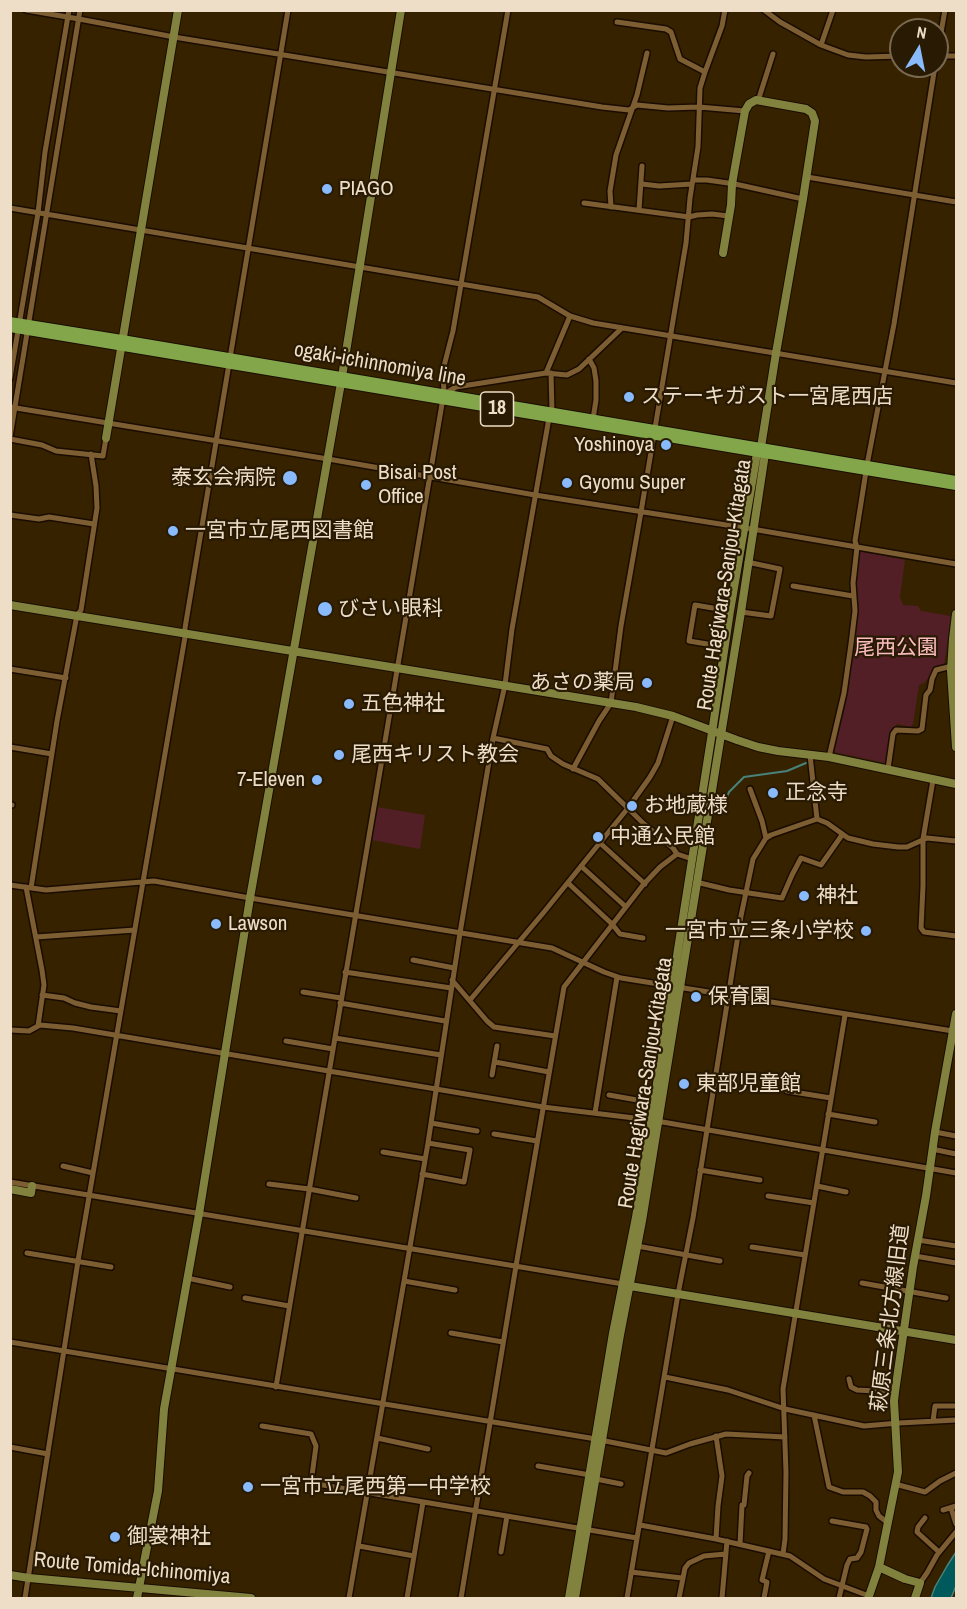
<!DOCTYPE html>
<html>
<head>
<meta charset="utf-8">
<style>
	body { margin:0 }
	#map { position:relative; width:967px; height:1609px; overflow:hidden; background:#372200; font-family:"Archivo Narrow",sans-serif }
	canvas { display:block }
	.frame { position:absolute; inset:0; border:12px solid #efdec7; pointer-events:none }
	.north { position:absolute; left:889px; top:18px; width:60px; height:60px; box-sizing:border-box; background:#291a03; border:2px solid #786851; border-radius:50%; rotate:10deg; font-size:16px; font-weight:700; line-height:24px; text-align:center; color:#efdec7 }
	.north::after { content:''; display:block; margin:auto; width:21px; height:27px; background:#88bafc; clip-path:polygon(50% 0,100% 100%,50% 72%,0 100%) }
</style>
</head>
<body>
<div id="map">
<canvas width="967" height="1609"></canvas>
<div class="frame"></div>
<div class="north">N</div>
</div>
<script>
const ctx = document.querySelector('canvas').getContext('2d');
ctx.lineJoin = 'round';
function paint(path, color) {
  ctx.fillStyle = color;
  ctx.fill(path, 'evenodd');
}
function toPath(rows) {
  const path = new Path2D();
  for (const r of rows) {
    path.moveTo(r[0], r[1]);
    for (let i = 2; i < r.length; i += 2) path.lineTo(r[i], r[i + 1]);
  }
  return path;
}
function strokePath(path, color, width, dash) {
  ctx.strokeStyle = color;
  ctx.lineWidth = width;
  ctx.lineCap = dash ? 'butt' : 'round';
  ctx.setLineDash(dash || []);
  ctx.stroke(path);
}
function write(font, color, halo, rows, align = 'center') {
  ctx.font = font + ' "Archivo Narrow","Noto Sans JP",sans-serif';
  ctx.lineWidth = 4.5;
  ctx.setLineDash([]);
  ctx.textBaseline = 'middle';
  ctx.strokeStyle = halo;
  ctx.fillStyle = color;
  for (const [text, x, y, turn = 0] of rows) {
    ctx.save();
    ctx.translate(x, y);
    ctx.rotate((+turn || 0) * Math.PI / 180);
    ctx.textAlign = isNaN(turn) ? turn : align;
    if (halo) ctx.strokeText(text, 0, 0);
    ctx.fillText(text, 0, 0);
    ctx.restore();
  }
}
paint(toPath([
	[858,551,905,560,900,597,903,605,918,606,921,611,951,616,944,665,937,667,924,683,919,685,913,724,911,727,897,724,893,728,890,734,886,763,834,752,846,703,855,622],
	[377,807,425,815,420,849,372,840]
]), '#511f25');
const water = toPath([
	[956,1552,956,1586,951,1598,931,1598,935,1587,947,1566,956,1552]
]);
paint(water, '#005a5b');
strokePath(water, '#48827b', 1.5);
strokePath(toPath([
	[716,808,722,809,729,792,744,777,787,771,806,763]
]), '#48827b', 2);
const street = toPath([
	[26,10,79,19,174,37,602,107,629,110,637,105,668,108,699,107,745,111],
	[508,10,453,331,443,370,444,394,456,387,546,373,567,375,579,369,622,328],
	[764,10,780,22,821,45,848,55,866,57,901,56],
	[617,22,666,29,671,32,680,59,705,72],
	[821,45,833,10],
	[937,55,945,10],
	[937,56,956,56],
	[758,101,773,54],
	[807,177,956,202],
	[693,180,707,180,735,184,803,199],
	[642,184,659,186,692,184],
	[584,203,689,217,697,215,712,214,728,216],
	[611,207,610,191,616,155,637,95,647,53],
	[10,208,538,297,570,316,593,323,956,383],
	[639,210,642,166],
	[589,359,594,368,596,381,596,400,593,419],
	[546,373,570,316],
	[10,378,38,213,45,152,69,10],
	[10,407,328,459,535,495,752,529,956,564],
	[10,437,80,10],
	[10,439,42,445,56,451,103,456,106,438],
	[10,515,39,519,49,517,94,524],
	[793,586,853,596],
	[741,612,771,616,780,569,747,562],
	[725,647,689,641,695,605,730,611],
	[10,669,66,678],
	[493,738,547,749,551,756,563,764,598,779,644,824,673,848,677,854,692,859],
	[10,747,52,754],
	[810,755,817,819],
	[829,757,844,693,851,644,855,611,853,583,857,547,855,541,867,465,894,324,935,66],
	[573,769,599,721,611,703,621,626,641,512,686,243,690,198,698,147,700,88,705,72,722,26,725,10],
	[888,769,893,734,896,730,918,731,922,729,926,695,930,690,932,679,936,670,952,666],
	[933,780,923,839,923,886,921,928,924,932,956,936],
	[750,789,762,821,766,838],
	[10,805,12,805],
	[600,843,645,884],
	[581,866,626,907],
	[696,882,729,890,782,898,792,875,801,858,821,865,842,835],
	[568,883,612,924,620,934,643,938],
	[10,885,46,890,154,881,250,898,552,948,604,972,621,978,953,1031],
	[26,887,42,970,44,985,38,1026],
	[31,888,57,721,77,615,81,610,97,508,96,486,91,454],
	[36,937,135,930],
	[413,960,454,968],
	[345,972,451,988],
	[452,980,487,1021,494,1027,555,1036],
	[303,992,341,998],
	[42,995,64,998,75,1003,91,1007,121,1011],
	[470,1000,544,912,628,808,650,777,658,763,673,716],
	[340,1003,445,1021],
	[10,1030,29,1031,40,1025,73,1028,543,1107,651,1120,956,1173],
	[335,1038,441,1055],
	[286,1041,333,1049],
	[495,1062,549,1072],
	[492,1075,497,1046],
	[787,1091,831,1098],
	[609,1095,654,1103],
	[595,1113,617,977],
	[828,1114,875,1122],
	[431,1123,477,1131],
	[935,1132,956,1136],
	[494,1134,537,1141],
	[932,1149,956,1154],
	[383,1152,425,1159],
	[63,1166,93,1173],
	[700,1170,760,1180],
	[422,1174,464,1182,470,1150,428,1143],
	[10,1182,623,1284],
	[269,1184,309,1189,356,1198],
	[817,1186,846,1192],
	[768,1196,814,1203],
	[918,1240,956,1246],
	[637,1246,720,1261],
	[752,1247,805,1255],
	[27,1253,111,1267],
	[915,1256,956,1263],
	[187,1278,230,1287],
	[404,1281,455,1290],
	[862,1283,946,1298],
	[245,1298,289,1306],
	[451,1333,503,1342],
	[10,1342,590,1438,666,1453,690,1444,726,1434,785,1437],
	[665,1377,728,1390,785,1409,864,1426,899,1423,956,1420],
	[849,1379,851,1387,857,1390,895,1392],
	[276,1387,443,398],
	[814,1415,829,1487,843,1492,863,1492,870,1496,876,1502,876,1510,879,1516,888,1523],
	[933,1421,935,1406,956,1406],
	[262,1426,311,1434,316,1446,311,1483,637,1538],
	[716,1436,722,1476,718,1506,716,1539],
	[377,1438,428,1449],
	[10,1447,48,1454],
	[538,1466,590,1475],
	[596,1479,621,1484],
	[895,1484,925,1492,940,1481,956,1473],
	[951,1508,956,1524],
	[943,1510,956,1506],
	[925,1518,918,1527,917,1532,939,1552],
	[832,1521,866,1527,867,1529,861,1552,857,1558,850,1559,847,1565,839,1598],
	[640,1525,716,1539,790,1556,824,1579,869,1596,870,1598],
	[740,1544,742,1505,744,1505,747,1476,749,1473],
	[359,1546,414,1556],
	[501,1552,507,1516],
	[783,1554,785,1539,786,1472,783,1389,845,1015],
	[631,1572,682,1578],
	[920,1583,927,1573,937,1555,956,1532],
	[25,1598,78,1261,185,637,185,628,288,10],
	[349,1598,428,1143,460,933,493,738,505,685,512,629,549,418,552,412,551,373],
	[407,1598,423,1502],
	[461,1598,516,1266,564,987,643,885,660,867,677,854],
	[627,1598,678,1294,693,1218,741,916,753,859,766,838,771,835,817,819,827,823,848,838,873,844,898,847,907,847,927,838,956,841],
	[679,1598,685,1568,689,1563,704,1556,726,1554],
	[722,1598,727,1541],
	[764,1598,767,1582,762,1580,769,1551]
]);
const secondary = toPath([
	[106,438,178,10],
	[10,605,636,707,673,716,737,740,758,747,778,751,829,757,956,784],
	[956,614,953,639,951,671,956,747],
	[10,1189,31,1193,32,1186],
	[624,1285,956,1340],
	[879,1567,905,1579,920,1583,915,1598],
	[10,1575,29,1578,251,1598],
	[869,1596,879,1567,898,1472,894,1401,895,1392,913,1267,926,1196,935,1132,956,1014],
	[137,1598,158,1491,164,1409,199,1214,250,898,341,383,401,10],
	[569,1598,613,1333,636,1217,713,726,730,611,757,453,761,447,776,353,803,199,815,121,812,113,806,109,756,100,749,104,745,111,732,184,731,205,723,253],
	[575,1598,620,1335,642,1221,741,612,765,454,763,449]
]);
const primary = toPath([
	[10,321,122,339,956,480],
	[10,328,956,486]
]);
strokePath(street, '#1a0c00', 8);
strokePath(secondary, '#1a0c00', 10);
strokePath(primary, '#1a0c00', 10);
strokePath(street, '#7c5e32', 5);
strokePath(secondary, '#80823e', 8);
strokePath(primary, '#83a64a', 8);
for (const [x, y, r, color] of [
	[327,189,6,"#88bafc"],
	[629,397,6,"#88bafc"],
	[666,445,6,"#88bafc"],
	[290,478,8,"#88bafc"],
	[567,483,6,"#88bafc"],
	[366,485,6,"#88bafc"],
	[173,531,6,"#88bafc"],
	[325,609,8,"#88bafc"],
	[647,683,6,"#88bafc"],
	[349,704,6,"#88bafc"],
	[339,755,6,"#88bafc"],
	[317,780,6,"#88bafc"],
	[773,793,6,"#88bafc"],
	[632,806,6,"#88bafc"],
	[598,837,6,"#88bafc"],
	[804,896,6,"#88bafc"],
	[216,924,6,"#88bafc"],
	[866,931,6,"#88bafc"],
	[696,997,6,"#88bafc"],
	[684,1084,6,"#88bafc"],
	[248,1487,6,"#88bafc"],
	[115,1537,6,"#88bafc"]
]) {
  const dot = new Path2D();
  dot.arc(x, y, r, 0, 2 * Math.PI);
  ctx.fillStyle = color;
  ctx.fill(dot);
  strokePath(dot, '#291a03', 2);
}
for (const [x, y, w] of [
	[497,409,33]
]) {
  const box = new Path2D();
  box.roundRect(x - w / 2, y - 17, w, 34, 4.5);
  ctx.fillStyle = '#291a03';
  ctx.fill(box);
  strokePath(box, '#efdec7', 1.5);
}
write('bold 20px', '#efdec7', null, [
	["18",497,409]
]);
write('21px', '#efdec7', '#291a03', [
	["PIAGO",339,189],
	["ステーキガスト一宮尾西店",641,397],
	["Yoshinoya",654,445,"right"],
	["Bisai Post",378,473],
	["Office",378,497],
	["泰玄会病院",276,478,"right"],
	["Gyomu Super",579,483],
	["一宮市立尾西図書館",185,531],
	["びさい眼科",338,609],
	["あさの薬局",635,683,"right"],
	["五色神社",361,704],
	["尾西キリスト教会",351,755],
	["7-Eleven",305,780,"right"],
	["正念寺",785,793],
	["お地蔵様",644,806],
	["中通公民館",610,837],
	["神社",816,896],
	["Lawson",228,924],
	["一宮市立三条小学校",854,931,"right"],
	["保育園",708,997],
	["東部児童館",696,1084],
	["一宮市立尾西第一中学校",260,1487],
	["御裳神社",127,1537]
], 'left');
write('21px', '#efdec7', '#291a03', [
	["ogaki-ichinnomiya line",380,365,10],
	["Route Hagiwara-Sanjou-Kitagata",725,585,-81],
	["Route Hagiwara-Sanjou-Kitagata",646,1083,-81],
	["萩原三条北方線旧道",891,1318,-83],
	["Route Tomida-Ichinomiya",132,1569,5]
]);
write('21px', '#fbbcbf', '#291a03', [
	["尾西公園",896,648]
]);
</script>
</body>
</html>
